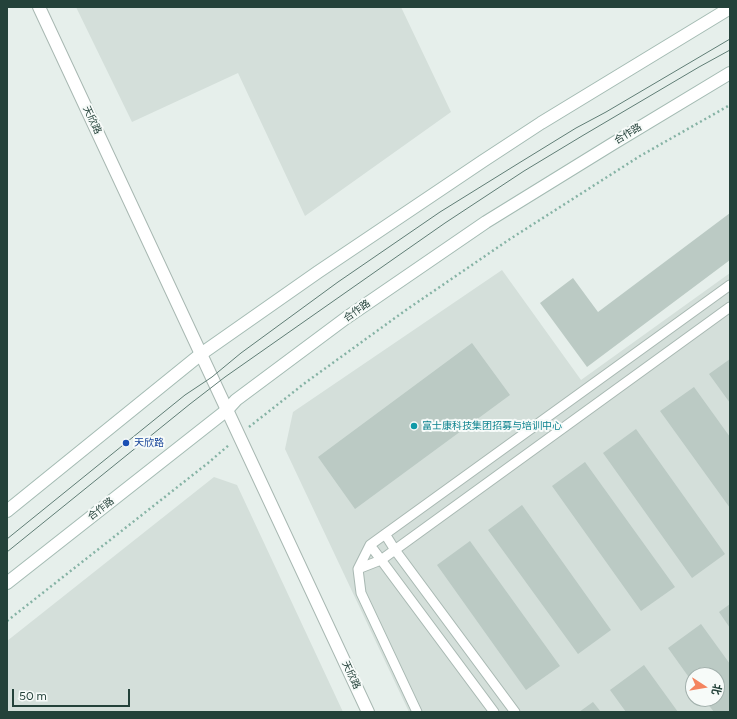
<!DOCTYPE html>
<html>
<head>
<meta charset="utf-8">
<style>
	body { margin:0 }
	#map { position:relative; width:737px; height:719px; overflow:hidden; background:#e6efeb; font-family:Figtree,"Noto Sans SC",sans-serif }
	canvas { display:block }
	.frame { position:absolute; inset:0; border:8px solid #24423a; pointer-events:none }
	.north { position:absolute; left:685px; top:667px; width:40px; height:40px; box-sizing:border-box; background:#f7fbf9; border:1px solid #a3b1ad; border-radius:50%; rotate:102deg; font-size:11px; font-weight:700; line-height:16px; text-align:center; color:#24423a }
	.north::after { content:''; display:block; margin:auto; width:14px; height:18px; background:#f4845f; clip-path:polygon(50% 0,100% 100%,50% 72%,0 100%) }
	.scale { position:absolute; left:12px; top:689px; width:118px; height:18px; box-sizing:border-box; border:2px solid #24423a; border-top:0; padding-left:5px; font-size:12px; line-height:14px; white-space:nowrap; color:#24423a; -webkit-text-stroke:3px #f7fbf9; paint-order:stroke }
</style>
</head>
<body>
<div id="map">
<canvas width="737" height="719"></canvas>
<div class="frame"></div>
<div class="north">北</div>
<div class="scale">50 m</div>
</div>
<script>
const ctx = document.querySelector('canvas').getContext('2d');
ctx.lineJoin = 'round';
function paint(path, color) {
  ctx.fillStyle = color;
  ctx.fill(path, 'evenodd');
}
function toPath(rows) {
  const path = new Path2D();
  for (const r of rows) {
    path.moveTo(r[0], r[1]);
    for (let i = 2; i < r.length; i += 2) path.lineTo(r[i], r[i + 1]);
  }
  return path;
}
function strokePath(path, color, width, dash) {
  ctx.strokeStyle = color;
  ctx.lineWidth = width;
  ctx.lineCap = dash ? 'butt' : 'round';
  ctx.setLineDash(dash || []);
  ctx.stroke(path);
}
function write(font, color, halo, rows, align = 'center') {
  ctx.font = font + ' Figtree,"Noto Sans SC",sans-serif';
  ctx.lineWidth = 4;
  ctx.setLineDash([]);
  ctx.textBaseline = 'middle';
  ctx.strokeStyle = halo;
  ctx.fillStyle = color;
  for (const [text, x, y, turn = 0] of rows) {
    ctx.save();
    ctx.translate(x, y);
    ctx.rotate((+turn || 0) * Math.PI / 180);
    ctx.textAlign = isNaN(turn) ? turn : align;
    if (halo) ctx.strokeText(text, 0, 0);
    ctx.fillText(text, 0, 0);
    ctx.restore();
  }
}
paint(toPath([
	[76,7,401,7,451,112,305,216,238,73,132,122],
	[502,270,581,380,730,273,730,712,409,712,285,449,293,412],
	[693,675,717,675,717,699,693,699],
	[214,477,237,485,343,712,7,712,7,641]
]), '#d4dfda');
paint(toPath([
	[730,213,730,260,587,367,540,303,573,278,598,312],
	[472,343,510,395,355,509,318,457],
	[730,359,730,403,709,374],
	[694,387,730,437,730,508,660,411],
	[636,429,725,554,692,578,603,453],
	[585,462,675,587,641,611,552,486],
	[522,505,611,630,578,654,488,530],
	[470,541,560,666,526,690,437,565],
	[730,604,730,628,719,612],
	[701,624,730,664,730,712,714,712,704,699,717,699,717,675,693,675,693,683,668,648],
	[644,665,678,712,626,712,610,690],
	[593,702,601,712,579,712]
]), '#bbcac4');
const service = toPath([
	[385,534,395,550,515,712],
	[370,545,494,712],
	[358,569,381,560,730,307],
	[417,712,361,593,358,569,370,545,730,285]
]);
const tertiary = toPath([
	[39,7,368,712]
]);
const secondary = toPath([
	[7,511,201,354,318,272,483,161,541,123,730,8],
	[7,583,227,410,236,400,346,318,486,222,614,143,730,73]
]);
strokePath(service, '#a8b8b2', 11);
strokePath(tertiary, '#a8b8b2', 14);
strokePath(secondary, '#a4bbb3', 14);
strokePath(toPath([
	[249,427,305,383,406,310,510,239,640,156,730,105],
	[7,621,208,463,229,445]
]), '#86b3a5', 2.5, [2, 3]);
strokePath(service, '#fff', 9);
strokePath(tertiary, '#fff', 12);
strokePath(secondary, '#fff', 12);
strokePath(toPath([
	[7,539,185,395,212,377,241,353,338,282,440,212,519,163,576,128,606,112,730,39],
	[7,552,190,404,225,377,392,260,445,223,524,171,582,136,699,67,730,50]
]), '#5f7d75', 1);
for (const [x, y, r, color] of [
	[414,426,4,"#0f9aa8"],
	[126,443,4,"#1a4fb4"]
]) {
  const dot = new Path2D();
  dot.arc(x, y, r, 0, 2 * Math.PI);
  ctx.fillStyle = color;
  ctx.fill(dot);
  strokePath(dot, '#f7fbf9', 1.5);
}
write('10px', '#24423a', '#f7fbf9', [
	["天欣路",92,120,65],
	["合作路",628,134,-31],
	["合作路",357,311,-35],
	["合作路",101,509,-38],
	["天欣路",351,675,65]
]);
write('10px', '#0d838f', '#f7fbf9', [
	["富士康科技集团招募与培训中心",422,426]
], 'left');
write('10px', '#164399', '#f7fbf9', [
	["天欣路",134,443]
], 'left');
</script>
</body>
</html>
